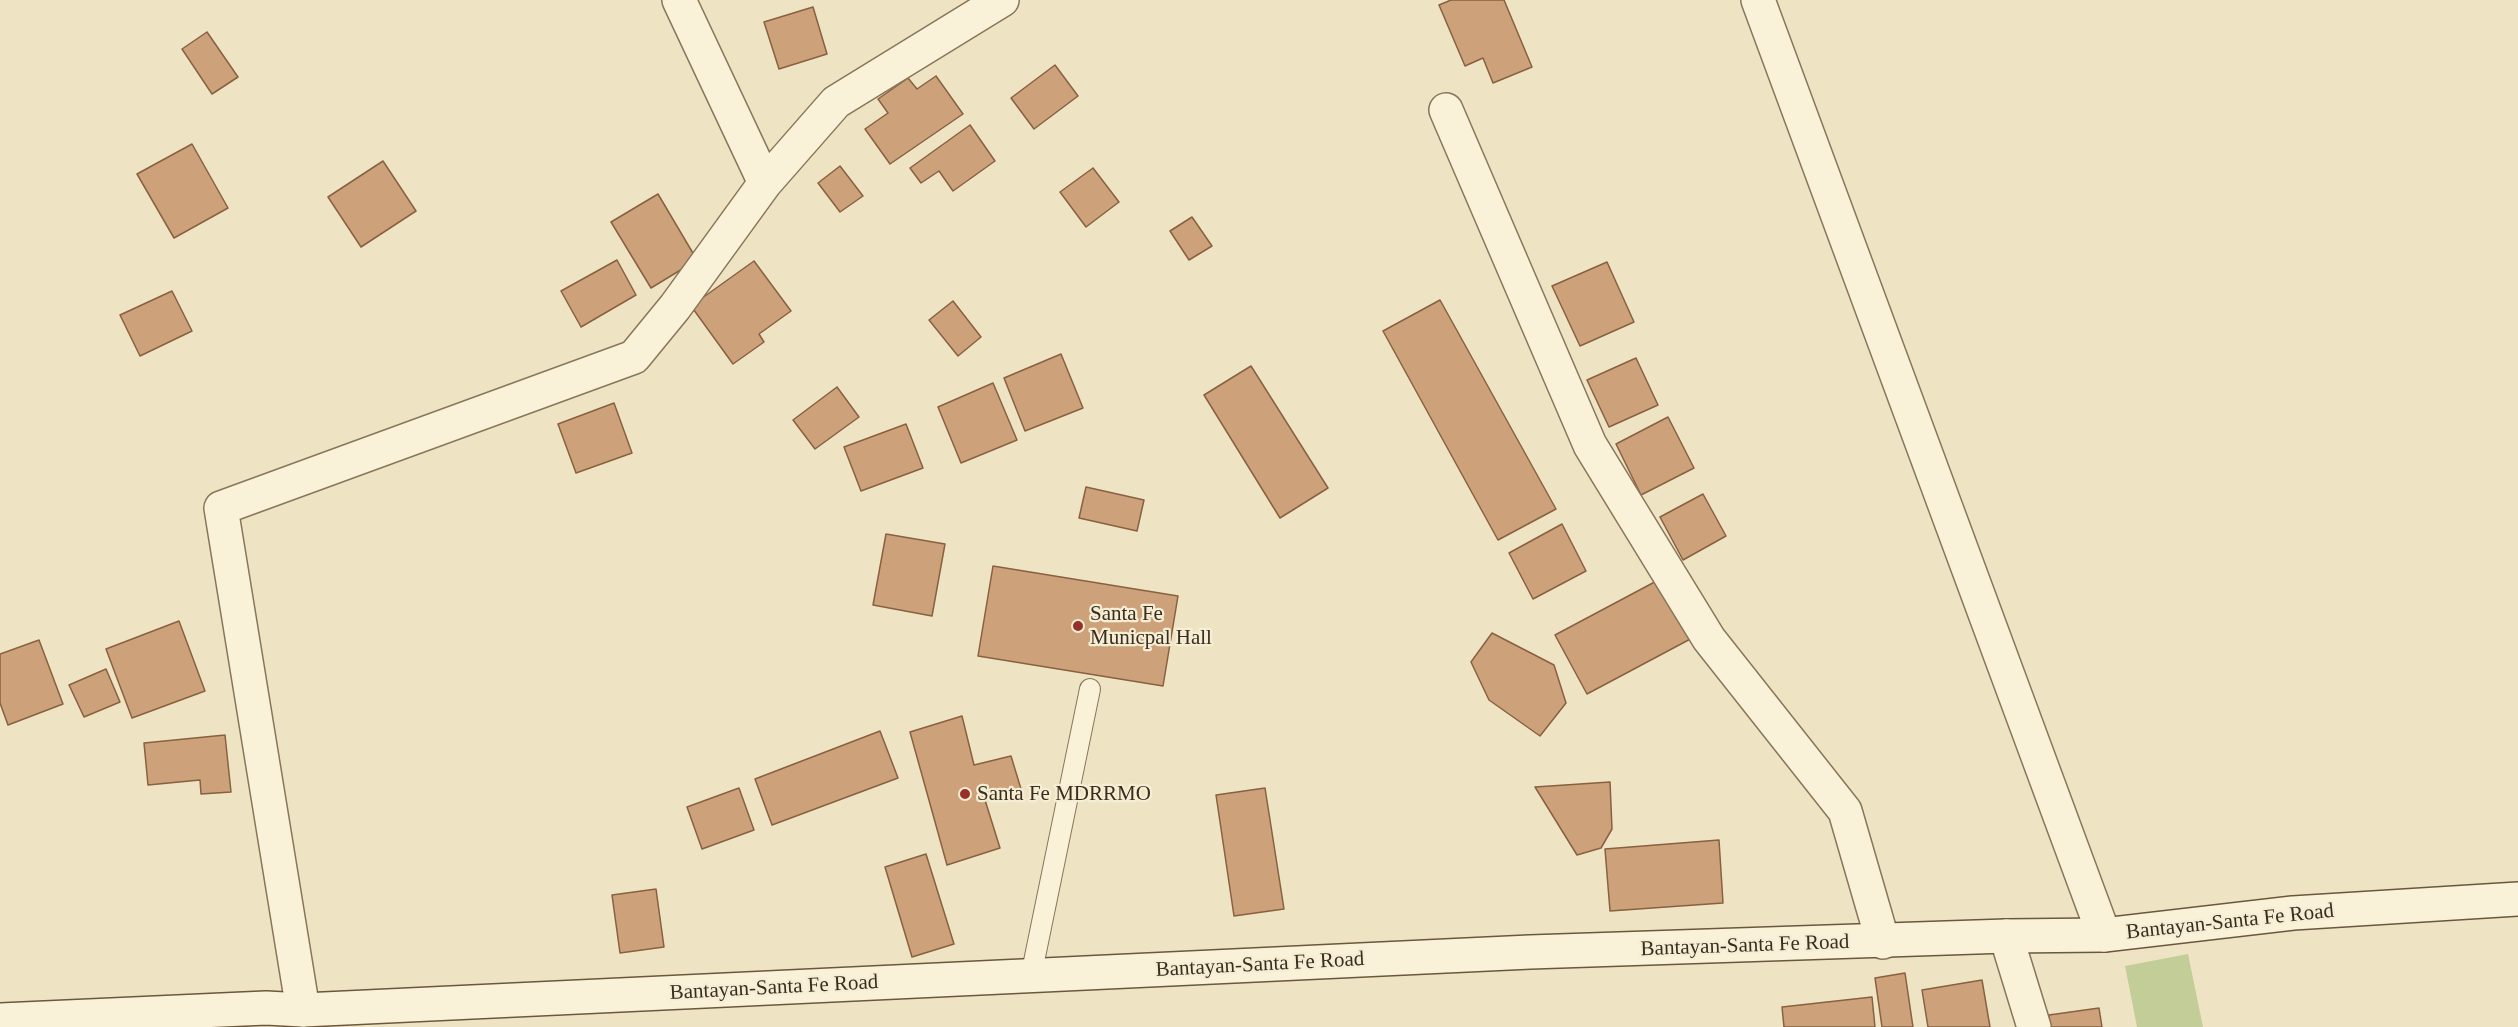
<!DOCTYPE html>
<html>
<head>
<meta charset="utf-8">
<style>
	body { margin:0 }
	canvas { display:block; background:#eee4c4 }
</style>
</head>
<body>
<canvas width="2518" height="1027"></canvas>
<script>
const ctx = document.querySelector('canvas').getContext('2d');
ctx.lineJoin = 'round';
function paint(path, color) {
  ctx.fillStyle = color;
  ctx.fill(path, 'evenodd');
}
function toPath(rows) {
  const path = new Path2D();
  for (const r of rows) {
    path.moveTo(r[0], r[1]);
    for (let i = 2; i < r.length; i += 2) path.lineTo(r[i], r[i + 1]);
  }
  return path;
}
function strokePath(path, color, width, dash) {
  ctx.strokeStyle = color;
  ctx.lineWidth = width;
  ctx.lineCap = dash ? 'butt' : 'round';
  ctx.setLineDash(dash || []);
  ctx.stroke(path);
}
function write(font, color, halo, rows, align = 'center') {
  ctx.font = font + ' "Times New Roman",serif';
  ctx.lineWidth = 4.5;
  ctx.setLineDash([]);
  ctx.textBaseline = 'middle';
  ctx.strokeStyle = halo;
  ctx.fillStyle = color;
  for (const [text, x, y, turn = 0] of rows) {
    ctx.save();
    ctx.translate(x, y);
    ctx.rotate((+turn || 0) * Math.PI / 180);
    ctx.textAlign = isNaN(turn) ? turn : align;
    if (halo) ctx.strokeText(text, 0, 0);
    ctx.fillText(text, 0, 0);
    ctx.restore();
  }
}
paint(toPath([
	[2188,954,2203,1027,2137,1027,2125,966]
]), '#c3cd98');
const building = toPath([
	[1451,0,1504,0,1532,67,1493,83,1483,58,1465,66,1439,5,1451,0],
	[813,7,827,54,779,69,764,22,813,7],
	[207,32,238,77,212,94,182,49,207,32],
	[1055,65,1078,96,1034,129,1011,98,1055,65],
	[936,76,963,114,890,164,865,129,888,113,878,99,908,78,917,89,936,76],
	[970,125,995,161,953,191,939,171,921,183,910,168,970,125],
	[192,144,228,208,174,238,137,174,192,144],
	[383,161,416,211,361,247,328,197,383,161],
	[840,166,863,196,840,212,818,183,840,166],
	[1093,168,1119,202,1086,227,1060,192,1093,168],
	[658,194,697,260,651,288,611,222,658,194],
	[1192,217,1212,246,1189,260,1170,231,1192,217],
	[617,260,636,295,581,327,561,291,617,260],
	[754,261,791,311,759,334,764,342,733,364,691,306,754,261],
	[1607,262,1634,322,1580,346,1552,286,1607,262],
	[172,291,192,331,140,356,120,315,172,291],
	[1440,300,1556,509,1498,540,1383,331,1440,300],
	[953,301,981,337,958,356,929,320,953,301],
	[1061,354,1083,408,1025,431,1004,378,1061,354],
	[1636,358,1658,405,1609,427,1587,380,1636,358],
	[1251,366,1328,488,1280,518,1204,395,1251,366],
	[993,383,1017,440,961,463,938,407,993,383],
	[837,387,859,417,815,449,793,420,837,387],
	[614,403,632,453,576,473,558,424,614,403],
	[1668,417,1694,468,1641,495,1616,444,1668,417],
	[906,424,923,468,861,491,844,447,906,424],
	[1086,487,1144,500,1137,531,1079,518,1086,487],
	[1703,494,1726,536,1683,560,1660,517,1703,494],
	[1562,524,1586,571,1533,599,1509,553,1562,524],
	[886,534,945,544,932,616,873,605,886,534],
	[993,566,1178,596,1163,686,978,656,993,566],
	[1664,577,1696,636,1587,694,1555,635,1664,577],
	[179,621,205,691,132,718,106,649,179,621],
	[1492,633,1554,665,1566,703,1540,736,1489,700,1471,662,1492,633],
	[39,640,63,704,8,725,0,703,0,654,39,640],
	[106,669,120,702,84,717,69,685,106,669],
	[962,716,974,765,1011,756,1021,789,985,800,1000,848,947,865,910,732,962,716],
	[880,731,898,778,772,825,755,779,880,731],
	[225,735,231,792,201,794,200,780,148,785,144,743,225,735],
	[1610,782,1612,829,1601,848,1577,855,1535,787,1610,782],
	[739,788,754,830,702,849,687,807,739,788],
	[1265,788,1284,909,1234,916,1216,795,1265,788],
	[1719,840,1723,903,1610,911,1605,849,1719,840],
	[926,854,954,944,912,957,885,867,926,854],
	[656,889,664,947,620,953,612,895,656,889],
	[1905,973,1913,1027,1882,1027,1875,978,1905,973],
	[1982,980,1990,1027,1928,1027,1922,990,1982,980],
	[1872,997,1875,1027,1784,1027,1782,1007,1872,997],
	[2099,1008,2102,1027,2050,1027,2049,1015,2099,1008]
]);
paint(building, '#cda17a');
strokePath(building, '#886140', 1.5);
const lane = toPath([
	[1031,976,1090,689]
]);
const street = toPath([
	[679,0,765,183],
	[1758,0,2104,935],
	[1446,110,1590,445,1709,639,1845,811,1883,942],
	[2006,936,2034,1027],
	[303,1010,221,508,634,357,675,307,765,183,836,102,1002,0]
]);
const secondary = toPath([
	[0,1020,266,1008,303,1010,1530,952,2006,936,2104,935,2293,913,2518,899]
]);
strokePath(lane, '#89765a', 22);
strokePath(street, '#89765a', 36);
strokePath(secondary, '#6b573d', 36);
strokePath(lane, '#f9f1d8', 20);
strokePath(street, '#f9f1d8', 33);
strokePath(secondary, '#f9f1d8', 33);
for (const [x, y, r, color] of [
	[1078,626,6,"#98302a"],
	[965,794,6,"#98302a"]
]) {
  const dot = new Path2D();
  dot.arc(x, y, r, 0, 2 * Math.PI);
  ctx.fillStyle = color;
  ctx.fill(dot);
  strokePath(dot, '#f6eed4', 2);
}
write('21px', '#392d1e', '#f6eed4', [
	["Santa Fe",1090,614],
	["Municpal Hall",1090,638],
	["Santa Fe MDRRMO",977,794]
], 'left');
write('21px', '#392d1e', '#f6eed4', [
	["Bantayan-Santa Fe Road",2230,922,-6],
	["Bantayan-Santa Fe Road",1745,946,-2],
	["Bantayan-Santa Fe Road",1260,965,-3],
	["Bantayan-Santa Fe Road",774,988,-3]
]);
</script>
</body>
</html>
